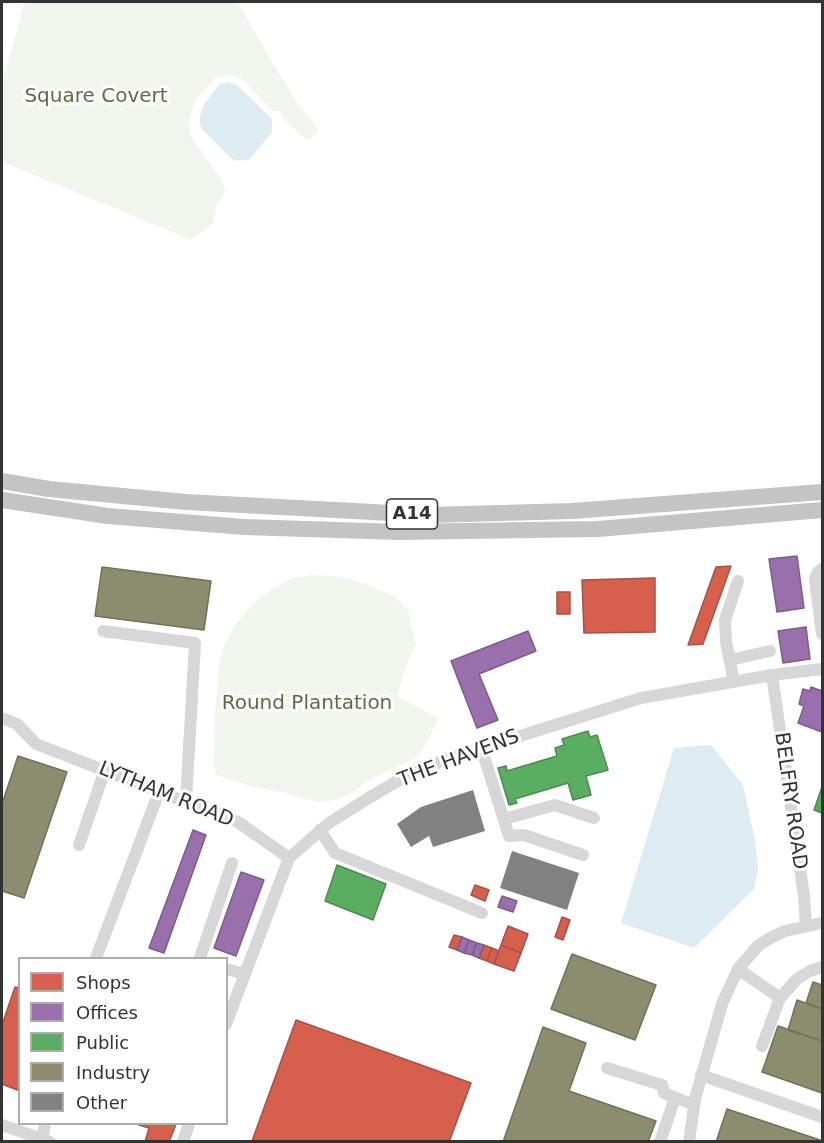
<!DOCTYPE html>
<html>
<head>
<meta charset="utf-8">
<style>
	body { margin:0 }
	#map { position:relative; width:824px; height:1143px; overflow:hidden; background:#fff; font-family:"DejaVu Sans",sans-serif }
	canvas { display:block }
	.frame { position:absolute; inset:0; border:3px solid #333; pointer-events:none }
	.legend { position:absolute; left:18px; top:957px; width:210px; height:168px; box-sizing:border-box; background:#fff; border:2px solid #adadad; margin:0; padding:8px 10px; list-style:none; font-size:18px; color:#333 }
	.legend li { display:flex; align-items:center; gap:12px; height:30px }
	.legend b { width:30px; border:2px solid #adadad }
</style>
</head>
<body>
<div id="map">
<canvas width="824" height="1143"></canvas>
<div class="frame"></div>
<ul class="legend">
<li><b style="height:16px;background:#d6604d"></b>Shops</li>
<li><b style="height:16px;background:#9970ab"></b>Offices</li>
<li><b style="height:16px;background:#5aae61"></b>Public</li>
<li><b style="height:16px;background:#8c8c6e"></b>Industry</li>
<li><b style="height:16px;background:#818181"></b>Other</li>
</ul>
</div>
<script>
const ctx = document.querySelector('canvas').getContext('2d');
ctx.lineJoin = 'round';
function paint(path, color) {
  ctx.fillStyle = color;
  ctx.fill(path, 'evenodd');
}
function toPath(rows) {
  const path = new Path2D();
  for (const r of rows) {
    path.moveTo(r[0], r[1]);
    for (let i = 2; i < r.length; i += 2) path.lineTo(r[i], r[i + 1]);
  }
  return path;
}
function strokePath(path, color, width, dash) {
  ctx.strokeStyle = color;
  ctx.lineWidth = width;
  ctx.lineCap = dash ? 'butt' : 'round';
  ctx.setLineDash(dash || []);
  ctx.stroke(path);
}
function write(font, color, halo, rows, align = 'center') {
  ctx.font = font + ' "DejaVu Sans",sans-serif';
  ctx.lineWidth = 6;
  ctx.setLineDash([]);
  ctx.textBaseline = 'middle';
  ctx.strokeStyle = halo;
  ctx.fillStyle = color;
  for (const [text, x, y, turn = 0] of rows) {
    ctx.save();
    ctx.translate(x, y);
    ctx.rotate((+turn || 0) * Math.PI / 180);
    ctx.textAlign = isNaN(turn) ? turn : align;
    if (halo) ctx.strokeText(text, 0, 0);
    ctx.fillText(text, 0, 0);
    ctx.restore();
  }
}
paint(toPath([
	[25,2,238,2,274,66,299,105,319,131,307,140,286,121,280,111,273,111,243,80,234,76,215,78,196,99,188,121,191,137,223,182,225,192,217,204,213,223,192,240,2,162,2,83],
	[313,575,336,576,364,583,395,597,408,610,416,645,406,666,397,696,438,718,430,737,418,757,372,778,353,792,332,801,316,802,287,793,254,787,216,775,214,765,215,711,219,665,225,643,234,626,258,599,272,589,291,579]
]), '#f1f5ed');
paint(toPath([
	[228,82,237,85,272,119,272,132,249,160,235,161,231,158,202,129,200,124,200,116,205,103,220,84],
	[711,745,743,785,755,840,758,868,754,889,694,948,621,923,674,748]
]), '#ddebf3');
const shops = toPath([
	[731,566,703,644,688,645,716,567,731,566],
	[655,578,655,632,584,633,582,580,655,578],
	[557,592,570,592,570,614,557,614,557,592],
	[475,885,489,890,485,901,471,895,475,885],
	[562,917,570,920,563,940,555,937,562,917],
	[508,926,528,934,521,953,501,945,508,926],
	[454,935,462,937,457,950,449,947,454,935],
	[484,945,492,948,487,961,479,958,484,945],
	[501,945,521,953,514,971,494,964,501,945],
	[492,948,499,951,494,964,487,961,492,948],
	[15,987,20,988,20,1091,2,1084,2,1025,15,987],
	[296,1020,471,1083,449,1142,252,1141,296,1020],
	[136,1124,176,1124,169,1142,145,1142,149,1128,136,1124]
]);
paint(shops, '#d6604d');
strokePath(shops, '#a55245', 1.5);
const offices = toPath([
	[797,556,804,608,777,612,769,559,797,556],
	[806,627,810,659,783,663,778,631,806,627],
	[528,631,536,651,479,674,498,720,477,728,451,661,528,631],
	[811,687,822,691,822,732,798,723,804,706,799,704,803,689,810,691,811,687],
	[193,830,206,835,164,953,149,948,193,830],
	[241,872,264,880,236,956,214,948,241,872],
	[502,896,517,901,513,912,498,907,502,896],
	[462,937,469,940,464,953,457,950,462,937],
	[469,940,477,943,472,955,464,953,469,940],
	[477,943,484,945,479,958,472,955,477,943]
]);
paint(offices, '#9970ab');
strokePath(offices, '#7a5e87', 1.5);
const public = toPath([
	[588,731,590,737,597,735,608,770,586,776,591,795,573,800,568,783,515,799,517,803,509,805,498,768,506,766,507,771,557,756,555,748,564,745,562,739,588,731],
	[822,787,822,813,814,810,822,787],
	[337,865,386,884,373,920,325,901,337,865]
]);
paint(public, '#5aae61');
strokePath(public, '#4e8953', 1.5);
const industry = toPath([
	[102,567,211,581,204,630,95,616,102,567],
	[18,756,67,772,24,898,2,891,2,804,18,756],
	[572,954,656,985,635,1040,551,1009,572,954],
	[813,982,822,985,822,1009,806,1003,813,982],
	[797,1000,822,1009,822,1041,788,1030,797,1000],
	[778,1026,822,1041,822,1093,762,1072,778,1026],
	[543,1027,586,1043,569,1091,656,1121,648,1142,503,1142,543,1027],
	[727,1109,820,1140,819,1142,716,1142,727,1109]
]);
paint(industry, '#8c8c6e');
strokePath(industry, '#71715c', 1.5);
paint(toPath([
	[473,790,485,831,433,847,429,836,411,847,397,824,421,807],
	[512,851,579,873,567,910,500,888]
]), '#818181');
strokePath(toPath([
	[822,569,818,572,815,579,822,634],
	[103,631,195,643,186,801],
	[730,660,770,651],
	[772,675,804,896,806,926],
	[734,682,726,642,725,620,738,581],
	[2,718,17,724,36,744,238,822,289,858],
	[481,747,509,836,524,835,583,855],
	[504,819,555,805,594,818],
	[320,830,335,853,482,913],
	[79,845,105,770],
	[96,958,159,792],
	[200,958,232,863],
	[226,969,245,974],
	[738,969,780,998,797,979,810,971,822,967],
	[226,1024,289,858,329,823,367,799,409,774,450,758,641,698,772,675,822,669],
	[762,1046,780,998],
	[607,1068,662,1085,664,1093,694,1105],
	[701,1075,822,1117],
	[2,1125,50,1142],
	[42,1139,45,1124],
	[183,1142,189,1124],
	[660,1142,675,1098],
	[689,1142,695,1099,722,1004,738,969,758,946,770,938,785,931,822,923]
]), '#d7d7d7', 12);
strokePath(toPath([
	[2,481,49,489,186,502,429,515,572,511,822,492],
	[2,500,108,516,244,527,399,532,598,529,822,510]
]), '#c4c4c4', 16);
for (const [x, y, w] of [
	[412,514,51]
]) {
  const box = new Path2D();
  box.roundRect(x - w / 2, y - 15, w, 30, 4.5);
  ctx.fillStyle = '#fff';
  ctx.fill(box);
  strokePath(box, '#333', 1.5);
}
write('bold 18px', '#333', null, [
	["A14",412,514]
]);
write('20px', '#56703f', '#fff', [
	["Square Covert",96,97],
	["Round Plantation",307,704]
]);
write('20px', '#333', '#fff', [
	["THE HAVENS",459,759,-21],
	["LYTHAM ROAD",166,795,22],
	["BELFRY ROAD",790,801,82]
]);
</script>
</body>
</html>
